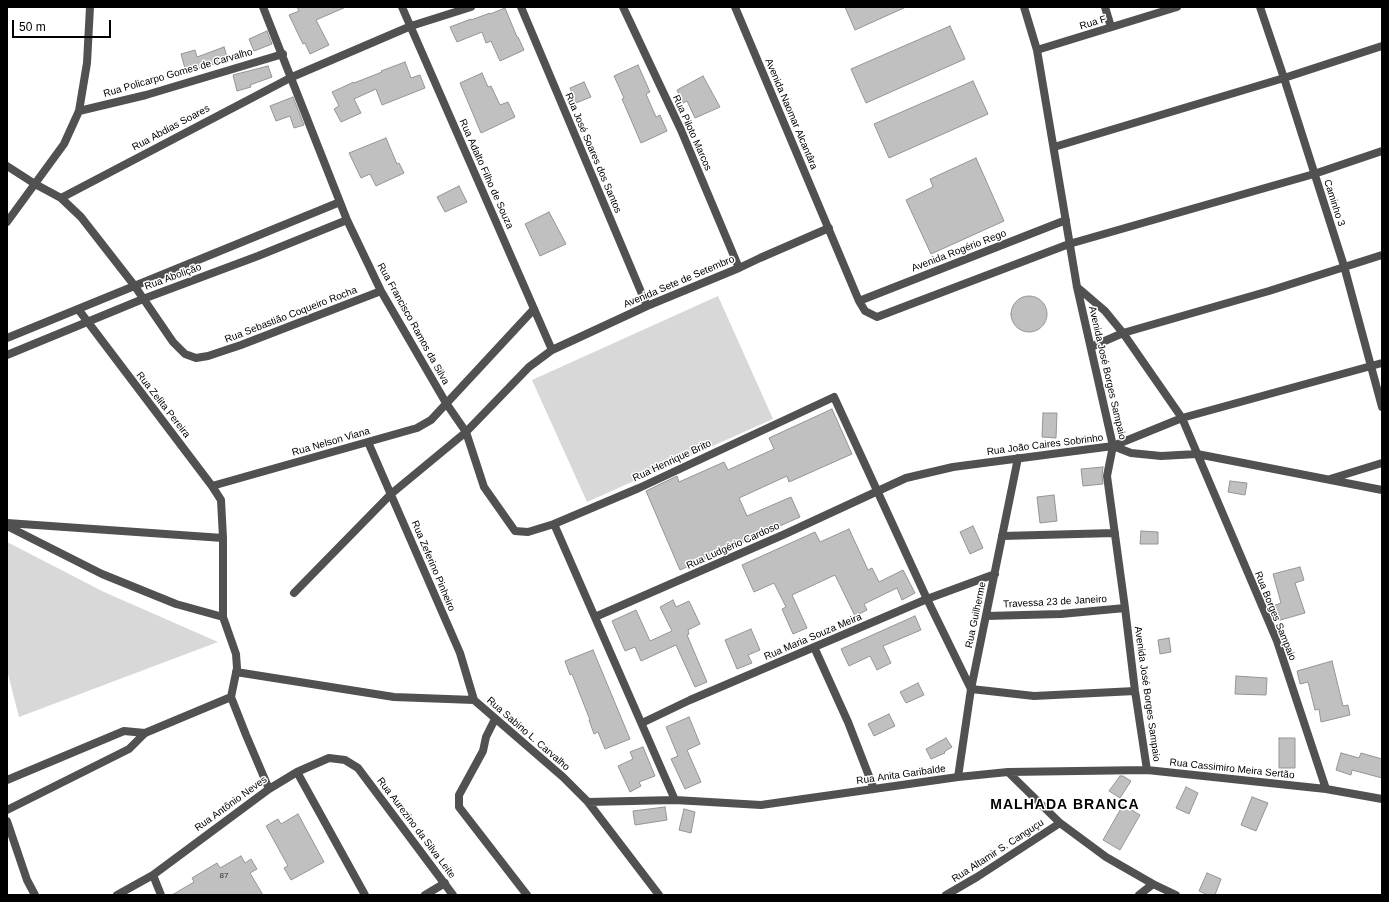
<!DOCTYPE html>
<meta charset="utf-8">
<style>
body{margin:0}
#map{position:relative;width:1389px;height:902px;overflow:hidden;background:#fff;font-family:Helvetica,sans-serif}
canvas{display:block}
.frame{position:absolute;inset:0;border:8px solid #000;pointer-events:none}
.scale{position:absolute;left:12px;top:20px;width:99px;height:18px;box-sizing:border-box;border:2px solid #000;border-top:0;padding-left:5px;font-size:12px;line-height:14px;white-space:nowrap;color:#000;-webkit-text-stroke:3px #fff;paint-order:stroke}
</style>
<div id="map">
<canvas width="1389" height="902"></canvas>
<div class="frame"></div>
<div class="scale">50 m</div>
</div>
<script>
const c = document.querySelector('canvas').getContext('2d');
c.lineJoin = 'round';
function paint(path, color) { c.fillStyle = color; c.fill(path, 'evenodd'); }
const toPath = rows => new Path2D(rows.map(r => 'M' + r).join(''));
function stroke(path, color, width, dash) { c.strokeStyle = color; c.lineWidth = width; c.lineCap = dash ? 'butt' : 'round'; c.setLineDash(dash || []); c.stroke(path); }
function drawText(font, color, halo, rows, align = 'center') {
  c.font = font + ' Helvetica,sans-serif'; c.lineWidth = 3; c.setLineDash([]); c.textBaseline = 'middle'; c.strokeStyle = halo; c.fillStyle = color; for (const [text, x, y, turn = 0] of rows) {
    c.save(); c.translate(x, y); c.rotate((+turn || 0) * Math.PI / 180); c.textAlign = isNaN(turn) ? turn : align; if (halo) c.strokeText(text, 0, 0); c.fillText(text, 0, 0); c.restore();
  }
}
const green = toPath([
 [718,296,773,419,587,502,532,380],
 [7,542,104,592,218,642,19,717,7,670]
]);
const building = toPath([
 [297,7,346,7,316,20,329,45,310,54,305,43,303,44,289,15,299,11,297,7],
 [845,7,906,7,855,30,845,7],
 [505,8,517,37,518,37,524,50,500,61,491,41,486,43,482,32,457,42,450,27,471,19,471,20,490,13,490,14,505,8],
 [950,26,965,59,866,103,851,69,950,26],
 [267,31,272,44,254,51,249,39,267,31],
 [224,47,228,60,186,72,181,54,195,50,197,57,224,47],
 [405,62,411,78,420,75,425,88,382,105,376,89,354,99,361,113,341,122,334,109,339,106,332,92,354,82,354,83,382,72,381,71,405,62],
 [638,65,650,92,646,94,656,117,660,115,667,131,641,143,622,99,624,98,614,76,638,65],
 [268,66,272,77,250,85,251,87,237,91,233,75,268,66],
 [482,73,488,87,491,86,500,105,508,102,515,117,481,133,460,83,482,73],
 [703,76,720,107,695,118,687,101,683,103,677,90,703,76],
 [973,81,988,114,889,158,874,124,973,81],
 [584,82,591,97,576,103,570,88,584,82],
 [293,97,304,125,294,128,290,116,276,121,270,106,293,97],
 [386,138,397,164,399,163,404,173,376,186,370,174,361,178,349,153,386,138],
 [976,158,1004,221,931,254,906,200,933,187,930,179,976,158],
 [459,186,467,202,445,212,437,197,459,186],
 [549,212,566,244,540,256,525,224,549,212],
 '1011 314a18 18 0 1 1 36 0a18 18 0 1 1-36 0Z',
 [832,409,852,454,789,482,787,476,739,498,747,516,791,497,800,517,680,570,646,491,677,476,679,482,724,462,728,470,774,449,769,438,832,409],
 [1043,413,1057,413,1056,438,1042,437,1043,413],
 [1103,467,1102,476,1103,484,1083,486,1081,469,1103,467],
 [1230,481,1247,483,1245,495,1228,492,1230,481],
 [1054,495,1057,521,1040,523,1037,497,1054,495],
 [973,526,983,548,970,554,960,532,973,526],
 [849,529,868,570,872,568,879,582,903,570,915,593,902,600,897,588,864,604,867,610,855,616,835,575,792,595,807,628,793,634,782,609,786,607,774,583,754,592,742,565,815,532,820,542,849,529],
 [1141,531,1158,532,1158,544,1140,544,1141,531],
 [1300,567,1304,580,1295,583,1305,613,1277,621,1273,606,1281,603,1273,574,1300,567],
 [673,600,676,607,689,601,700,624,688,630,689,634,687,635,707,682,695,687,676,645,641,661,635,647,625,651,612,621,636,610,650,641,672,631,660,607,673,600],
 [915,616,921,630,883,646,891,663,877,670,870,656,849,666,841,649,915,616],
 [751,629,760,650,748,655,752,663,737,669,725,640,751,629],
 [1169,638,1171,652,1160,654,1158,640,1169,638],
 [593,650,630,739,605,749,598,732,594,734,589,720,590,720,572,674,570,675,565,661,593,650],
 [1332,661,1343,706,1348,705,1350,715,1321,722,1319,709,1315,710,1308,682,1300,684,1297,671,1332,661],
 [1236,676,1267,678,1266,695,1235,694,1236,676],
 [918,683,924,695,906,703,900,692,918,683],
 [889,714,895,726,874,736,868,724,889,714],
 [689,717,700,744,687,750,701,782,685,789,671,759,678,756,666,727,689,717],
 [946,738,952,747,944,752,945,753,931,759,926,749,946,738],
 [1279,738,1295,738,1295,768,1279,768,1279,738],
 [643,747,655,776,639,782,641,786,630,792,618,766,633,759,630,752,643,747],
 [1341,753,1359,758,1361,753,1382,759,1382,778,1352,770,1351,775,1336,770,1341,753],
 [1120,776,1123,776,1131,781,1120,798,1109,791,1120,776],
 [1186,787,1198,793,1189,814,1176,808,1186,787],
 [1252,797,1268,803,1256,831,1241,825,1252,797],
 [1123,805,1140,815,1120,850,1103,840,1123,805],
 [665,807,667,820,635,825,633,811,665,807],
 [684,809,695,812,691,833,679,830,684,809],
 [298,814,324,862,291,880,284,868,288,866,266,826,278,819,281,824,298,814],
 [241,856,245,863,251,859,257,869,250,873,263,895,172,895,194,882,192,878,217,863,220,868,241,856],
 [1207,873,1221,879,1215,895,1208,895,1199,891,1207,873]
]);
const minor = toPath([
 [263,7,347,220,381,291,446,403,466,432,484,487,515,531,528,532,554,524,639,488,834,397,927,599,971,689,1034,696,1135,691],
 [402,7,552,350],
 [521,7,647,306],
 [623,7,681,130,739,268],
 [735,7,859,301,865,311,877,317,1069,244,1314,174,1382,151],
 [1024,7,1037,50,1077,287,1113,446,1107,476,1125,608,1135,691,1147,770],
 [1105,7,1111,27],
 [1260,7,1284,78,1344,266,1382,407],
 [1037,50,1177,7],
 [79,111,146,95,283,54],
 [1054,147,1284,78,1382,46],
 [7,166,35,184,61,198,81,217,134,285,173,342,185,354,196,358,208,356,241,345,381,291],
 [61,198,292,77,411,26,471,7],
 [7,222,64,144,79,111,87,63,90,7],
 [1077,287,1105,311,1123,333,1182,418,1277,641,1326,789],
 [859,301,1066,220],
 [78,309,212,486,221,500,223,538,223,617,236,654,237,668,231,697,246,735,269,789],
 [7,338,340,202],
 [1091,347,1123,333,1269,291,1382,255],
 [7,355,143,299,258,256,347,220],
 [368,442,460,653,474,700],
 [1113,446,1182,418,1382,363],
 [1330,479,1382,463],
 [212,486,417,428,431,420,534,309],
 [7,523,223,538],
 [554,524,675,800],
 [7,526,102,574,176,604,223,617],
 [1002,536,1115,533],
 [294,593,391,494,466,432,529,367,552,350,647,306,739,268,760,258,829,228],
 [986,616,1061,614,1125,608],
 [595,617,785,534,906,478,953,467,1113,446,1131,453,1161,456,1197,454,1382,490],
 [814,647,848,722,874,789],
 [236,672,394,697,474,700,563,777,588,802,659,895],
 [495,719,486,737,483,751,459,795,459,807,527,895],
 [642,723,690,700,927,599,995,574],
 [297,772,365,895],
 [1008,772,1147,770,1326,789,1382,799],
 [958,777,971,689,1018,458],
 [7,780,124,731,145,733],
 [588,802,675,800,761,805,958,777,1008,772,1060,823,1106,857,1153,884,1176,895],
 [7,810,129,749,145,733,231,697],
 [7,821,27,880,35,895],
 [153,875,161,895],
 [117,895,153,875,269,789,297,772,329,758,345,760,358,768,453,895],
 [425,895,445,883],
 [946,895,977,877,1060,823],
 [1139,895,1153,884]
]);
const numberNames = [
 ["87",224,876]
];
const streetNames = [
 ["Rua F",1093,23,-17],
 ["Rua Policarpo Gomes de Carvalho",178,73,-16],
 ["Avenida Naomar Alcantâra",791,114,67],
 ["Rua Abdias Soares",171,128,-28],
 ["Rua Piloto Marcos",692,133,66],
 ["Rua José Soares dos Santos",593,153,67],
 ["Rua Adalto Filho de Souza",486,174,66],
 ["Caminho 3",1334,203,72],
 ["Avenida Rogério Rego",959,251,-21],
 ["Rua Abolição",173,277,-20],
 ["Avenida Sete de Setembro",679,282,-23],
 ["Rua Sebastião Coqueiro Rocha",291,315,-21],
 ["Rua Francisco Ramos da Silva",413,324,61],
 ["Avenida José Borges Sampaio",1107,373,77],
 ["Rua Zelita Pereira",163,405,52],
 ["Rua Nelson Viana",331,442,-16],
 ["Rua João Caires Sobrinho",1045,445,-7],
 ["Rua Henrique Brito",672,461,-25],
 ["Rua Ludgério Cardoso",733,546,-24],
 ["Rua Zeferino Pinheiro",433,566,67],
 ["Travessa 23 de Janeiro",1055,602,-3],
 ["Rua Guilherme",976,615,-78],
 ["Rua Borges Sampaio",1275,616,68],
 ["Rua Maria Souza Meira",813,637,-23],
 ["Avenida José Borges Sampaio",1147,694,82],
 ["Rua Sabino L. Carvalho",528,734,41],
 ["Rua Cassimiro Meira Sertão",1232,769,6],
 ["Rua Anita Garibalde",901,775,-8],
 ["Rua Antônio Neves",231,804,-36],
 ["Rua Aurezino da Silva Leite",416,828,53],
 ["Rua Altamir S. Canguçu",998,851,-33]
];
const districtNames = [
 ["MALHADA BRANCA",1065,805]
];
paint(green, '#d8d8d8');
paint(building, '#c0c0c0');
stroke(building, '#959595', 1);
stroke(minor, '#515151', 8);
drawText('8px', '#303030', null, numberNames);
drawText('10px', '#000', '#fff', streetNames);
c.letterSpacing = '1px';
drawText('bold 14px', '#000', '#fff', districtNames);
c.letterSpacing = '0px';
</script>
